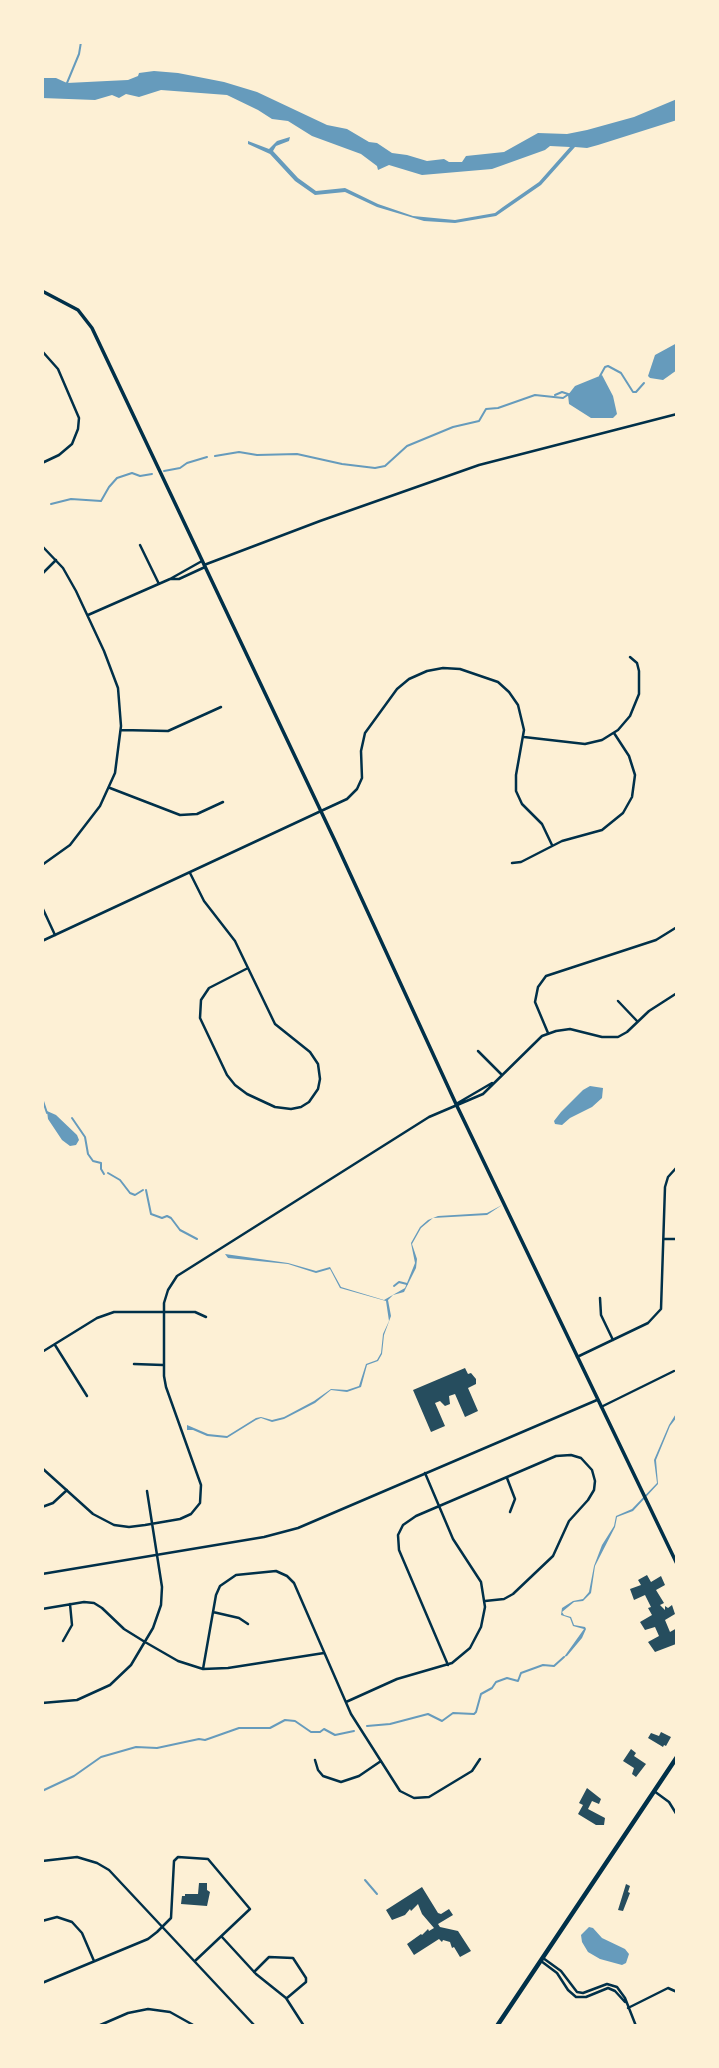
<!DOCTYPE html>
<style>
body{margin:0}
#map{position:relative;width:719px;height:2068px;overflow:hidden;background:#fdf0d5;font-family:Spectral,serif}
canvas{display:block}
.frame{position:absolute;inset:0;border:44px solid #fdf0d5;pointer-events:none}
</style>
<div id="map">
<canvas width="719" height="2068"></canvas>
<div class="frame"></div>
</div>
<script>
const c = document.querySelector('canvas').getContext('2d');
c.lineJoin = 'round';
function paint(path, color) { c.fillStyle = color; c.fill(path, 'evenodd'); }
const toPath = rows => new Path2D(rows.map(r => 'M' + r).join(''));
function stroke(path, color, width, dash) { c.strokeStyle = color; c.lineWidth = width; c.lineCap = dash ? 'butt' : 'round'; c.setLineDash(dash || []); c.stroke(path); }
const water = toPath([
 [154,71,178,73,224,82,257,92,327,125,347,129,369,142,377,143,392,153,407,155,427,161,444,159,449,162,462,162,466,156,504,152,538,133,567,134,587,130,634,117,677,99,677,120,598,145,587,148,575,147,541,185,496,216,455,223,424,221,377,207,345,192,315,195,295,181,270,154,248,144,248,141,269,149,277,141,290,137,289,141,276,146,273,151,298,178,316,191,345,188,378,204,413,216,455,220,495,213,503,207,539,182,570,147,550,146,545,150,492,169,422,175,389,165,378,170,377,166,361,154,312,136,288,121,272,119,258,110,227,95,161,90,139,97,126,94,119,98,112,95,95,100,42,98,42,78,56,78,67,83,107,81,128,80,138,76,139,73],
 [677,343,677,370,663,380,650,378,648,376,655,355],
 [602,375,613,396,617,414,613,418,591,418,569,404,568,395,575,386],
 [590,1086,603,1088,602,1098,592,1107,570,1118,562,1125,555,1124,554,1121,561,1112,583,1090],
 [47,1111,56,1115,77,1135,79,1140,76,1145,70,1146,62,1140,48,1119],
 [502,1205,487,1215,433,1218,421,1228,412,1244,417,1259,416,1268,404,1292,393,1295,388,1300,391,1316,384,1335,382,1354,378,1361,367,1365,361,1387,347,1392,331,1390,315,1403,284,1419,272,1422,261,1418,256,1420,227,1438,207,1436,193,1430,187,1430,187,1425,208,1434,227,1436,256,1418,261,1417,272,1420,284,1417,314,1401,331,1389,347,1390,359,1386,366,1364,377,1360,381,1353,383,1334,389,1321,386,1301,340,1288,330,1269,316,1273,288,1264,228,1258,225,1254,288,1263,316,1271,330,1267,341,1287,384,1300,405,1288,415,1263,411,1243,420,1227,428,1220,438,1216,487,1213],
 [677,1412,677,1417,670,1426,656,1460,658,1484,633,1511,617,1517,615,1527,595,1566,591,1593,583,1601,574,1602,562,1612,564,1615,571,1617,574,1625,585,1627,586,1629,582,1638,567,1656,564,1657,584,1629,573,1626,570,1618,561,1615,562,1608,573,1601,583,1599,589,1592,594,1566,602,1545,614,1526,616,1516,632,1509,657,1483,654,1460,669,1425],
 [589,1927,593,1928,602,1938,625,1949,629,1954,626,1963,622,1965,600,1959,588,1952,582,1942,581,1935]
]);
const stream = toPath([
 [67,83,79,54,81,42],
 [600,376,605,367,608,366,621,373,633,392,636,392,644,383],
 [555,395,562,392,568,394],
 [215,456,239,452,257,455,297,454,342,464,375,468,385,466,407,446,453,427,479,421,486,409,498,408,535,395,563,398,569,394],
 [164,471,180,468,187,463,207,457],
 [51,504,71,499,101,501,109,487,117,478,132,473,140,476,152,474],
 [42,1098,47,1113],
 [72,1118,85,1137,88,1154,93,1161,101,1163,101,1169,104,1174],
 [108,1173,120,1180,130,1193,135,1195,143,1190],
 [146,1190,151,1214,162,1218,167,1216,171,1218,180,1230,197,1239],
 [394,1286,399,1282,407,1284],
 [367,1726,390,1724,428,1714,442,1721,453,1713,474,1714,476,1712,481,1694,492,1688,496,1682,507,1678,518,1681,521,1673,543,1665,554,1666,564,1657],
 [42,1791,74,1776,101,1757,136,1747,157,1748,199,1739,205,1740,239,1728,270,1728,285,1720,295,1721,311,1732,320,1732,324,1729,335,1735,354,1731],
 [365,1880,377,1894]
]);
const building = toPath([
 [465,1368,468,1374,471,1373,476,1379,476,1384,468,1388,478,1411,465,1417,455,1394,449,1396,450,1404,445,1406,440,1401,435,1403,445,1426,431,1432,413,1390],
 [647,1575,651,1582,661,1576,665,1585,656,1590,664,1603,660,1605,665,1610,665,1606,668,1608,672,1605,675,1614,665,1620,670,1632,677,1628,676,1644,655,1652,648,1642,659,1636,655,1627,645,1630,640,1622,652,1615,648,1608,651,1607,645,1595,634,1600,630,1589,641,1585,638,1580],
 [661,1732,671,1737,666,1746,664,1745,663,1747,648,1738,651,1733,659,1736],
 [631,1749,636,1753,634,1756,646,1764,636,1777,632,1774,634,1768,623,1761],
 [587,1788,601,1799,599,1804,592,1801,588,1809,605,1818,604,1825,596,1825,578,1814,583,1805,579,1803],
 [199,1883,207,1883,207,1890,210,1892,207,1906,181,1904,182,1896,185,1896,185,1894,198,1894],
 [626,1884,630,1886,628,1892,630,1893,623,1911,618,1910],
 [422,1887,438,1913,441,1914,449,1909,453,1915,438,1924,440,1927,458,1931,471,1951,460,1957,454,1947,452,1948,450,1942,443,1940,442,1942,439,1939,414,1955,407,1944,421,1934,422,1935,428,1929,429,1931,434,1928,422,1914,418,1904,411,1911,410,1909,405,1915,392,1920,386,1910]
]);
const minor = toPath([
 [42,351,58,369,79,418,78,429,72,444,59,455,42,463],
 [140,545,159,584],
 [42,546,63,568,76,591,104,651,118,688,121,726,115,773,100,806,70,845,42,865],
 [204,565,320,521,479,465,677,414],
 [42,574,56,560],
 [170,579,179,579,205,567],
 [88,615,170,579,202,561],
 [42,716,42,734],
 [121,730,168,731,221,707],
 [524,737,585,744,602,740,618,730,630,716,639,694,639,671,637,663,630,657],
 [110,788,180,815,197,814,223,802],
 [321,811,347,799,357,789,362,778,361,751,365,733,397,689,409,679,427,671,443,668,460,669,498,682,509,692,518,705,524,730,516,775,516,791,522,804,542,824,552,845],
 [512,863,521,862,562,841,602,830,623,813,632,797,635,775,629,756,614,733],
 [190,873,204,901,235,941,248,968],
 [42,907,55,935],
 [248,968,275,1024,310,1052,318,1064,320,1079,318,1089,309,1102,301,1107,291,1109,275,1107,247,1094,235,1085,227,1075,200,1018,201,1000,209,988,248,968],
 [618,1001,637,1021],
 [548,1033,535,1002,538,987,546,976,656,940,677,927],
 [478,1051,501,1074],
 [456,1104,492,1083],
 [664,1239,677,1239],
 [600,1298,601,1315,613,1340],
 [55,1345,87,1396],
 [42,1352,97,1318,114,1312,195,1312,206,1317],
 [577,1357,648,1323,661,1309,665,1187,668,1177,677,1167],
 [134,1364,163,1365],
 [601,1407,674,1371],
 [42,1468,93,1514,114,1525,129,1527,145,1525,180,1519,191,1514,200,1503,201,1485,166,1387,164,1376,164,1303,168,1290,177,1276,429,1117,483,1094,542,1036,556,1031,570,1029,602,1037,618,1037,627,1032,649,1011,677,993],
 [507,1478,515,1499,510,1512],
 [42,1507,53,1503,67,1490],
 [42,1609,84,1602,94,1603,102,1608,124,1629,145,1642,178,1661,203,1669,228,1668,324,1653],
 [213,1612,239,1618,248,1624],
 [63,1641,72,1625,70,1604],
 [448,1665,399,1550,398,1535,403,1525,416,1516,556,1456,571,1455,581,1458,592,1470,595,1481,594,1490,588,1500,569,1521,553,1556,513,1594,504,1599,485,1601],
 [203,1669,216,1595,220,1586,236,1575,276,1571,287,1576,294,1583,351,1714,400,1791,414,1798,429,1797,472,1771,480,1759],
 [346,1702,397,1679,452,1663,470,1648,481,1627,485,1607,481,1582,453,1539,425,1473],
 [42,1703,77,1700,110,1685,131,1665,153,1628,161,1605,162,1587,147,1491],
 [315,1760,318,1770,323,1776,341,1782,359,1776,381,1761],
 [654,1791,669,1802,677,1815],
 [42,1861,77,1857,97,1863,109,1870,255,2026],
 [42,1921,57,1917,72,1922,82,1933,94,1961],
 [222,1937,256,1974,286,1998,304,2026],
 [543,1958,561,1971,577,1992,583,1993,607,1984,617,1987,625,1998,636,2026],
 [541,1961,557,1973,568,1990,576,1997,586,1997,608,1988,615,1991,625,2002],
 [254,1972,269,1957,293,1958,306,1978,306,1982,287,1998],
 [42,1983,148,1939,157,1932,171,1918,174,1861,178,1857,208,1859,250,1909,195,1961],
 [628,2008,668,1988,677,1992],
 [98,2026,128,2013,148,2009,170,2012,195,2026]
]);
const tertiary = toPath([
 [42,941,321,811],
 [42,1574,264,1537,298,1528,597,1400]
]);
const secondary = toPath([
 [42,291,78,310,92,328,336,843,456,1104,677,1564]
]);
const trunk = toPath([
 [497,2026,677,1757]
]);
paint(water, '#669bbc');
stroke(stream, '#669bbc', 2);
paint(building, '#264d5e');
stroke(minor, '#003049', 2.5);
stroke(tertiary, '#003049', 2.5);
stroke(secondary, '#003049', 3.5);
stroke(trunk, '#003049', 4.5);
</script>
